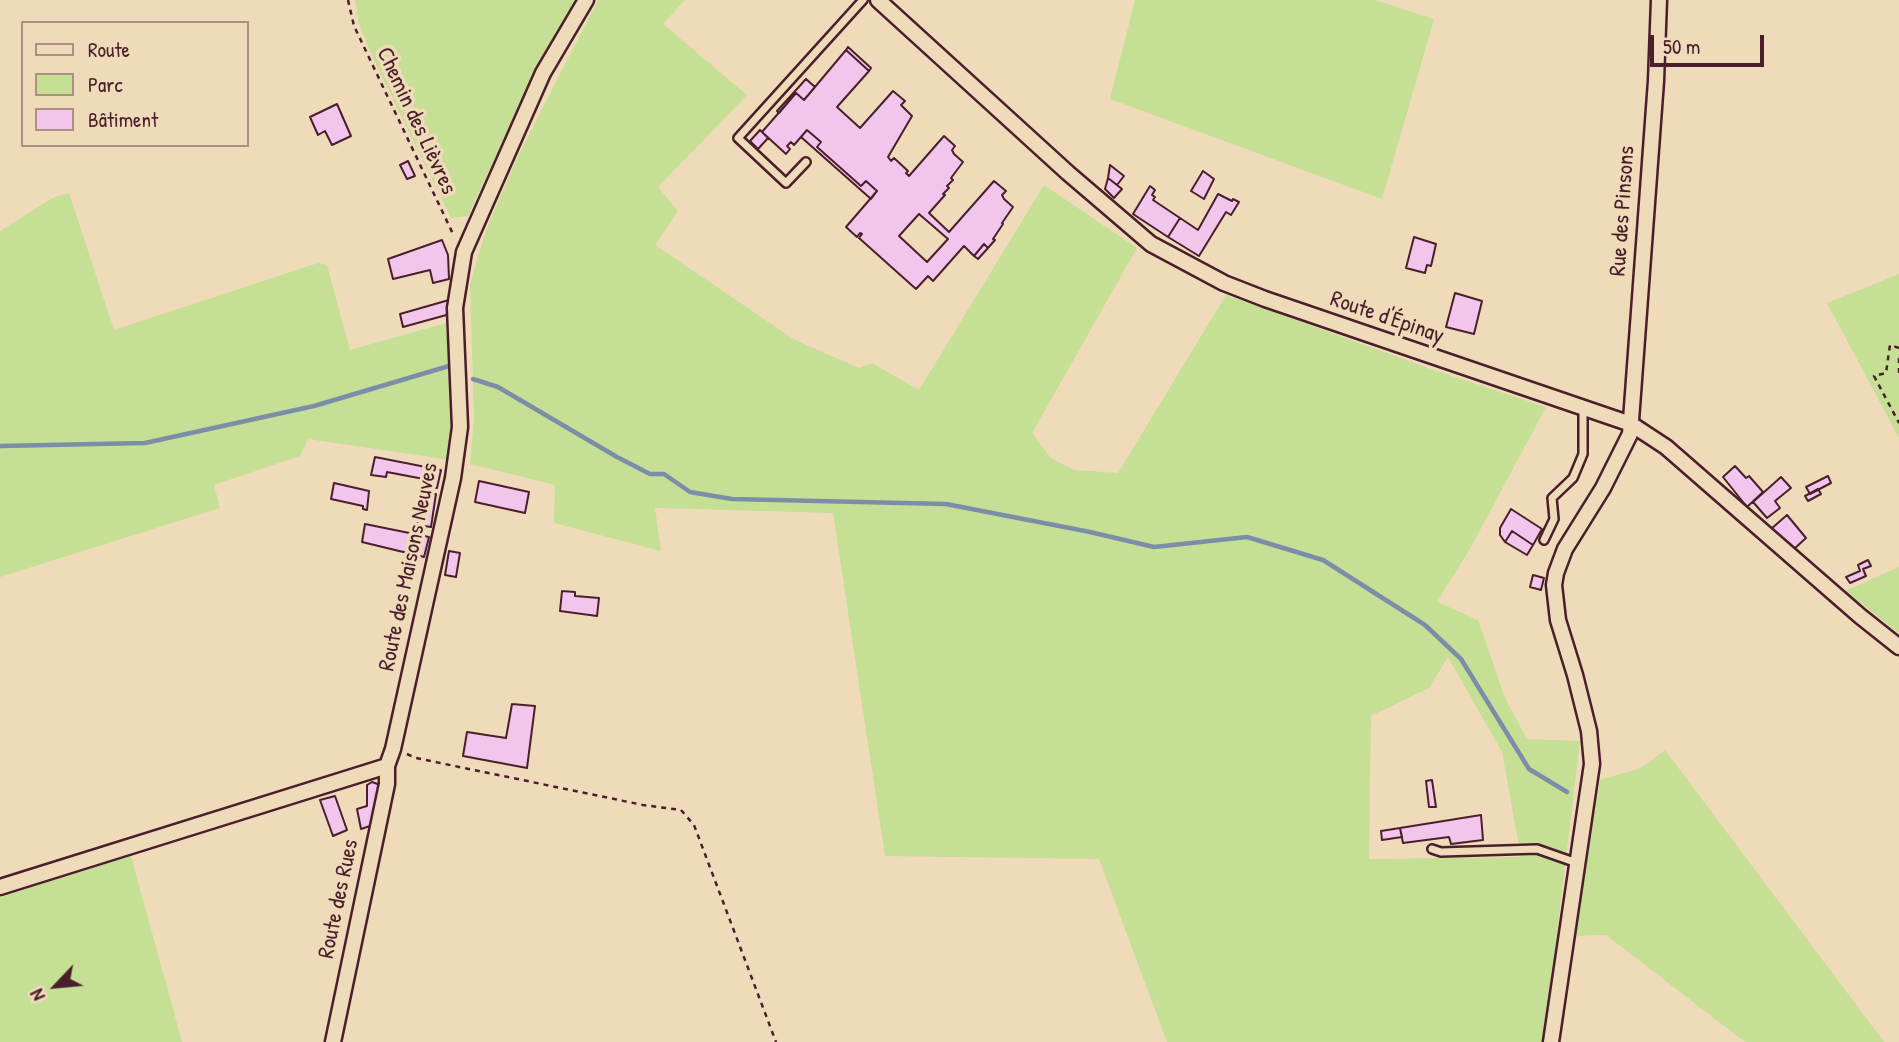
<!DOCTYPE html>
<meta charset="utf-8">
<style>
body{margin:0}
#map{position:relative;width:1899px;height:1042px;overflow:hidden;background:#efdbb9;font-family:"Patrick Hand",sans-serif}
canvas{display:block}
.legend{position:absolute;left:21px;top:21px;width:228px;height:126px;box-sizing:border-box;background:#efdbb9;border:2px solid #ad9080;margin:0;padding:9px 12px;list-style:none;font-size:21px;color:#4a1f2b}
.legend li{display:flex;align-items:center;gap:14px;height:35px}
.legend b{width:35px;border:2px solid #ad9080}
.north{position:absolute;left:21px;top:951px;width:70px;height:70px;-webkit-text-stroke:5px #efdbb9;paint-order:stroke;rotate:244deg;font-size:19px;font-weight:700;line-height:28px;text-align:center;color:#4a1f2b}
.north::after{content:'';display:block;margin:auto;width:24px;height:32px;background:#4a1f2b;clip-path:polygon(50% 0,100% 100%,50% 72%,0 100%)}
.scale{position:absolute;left:1650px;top:35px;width:114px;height:32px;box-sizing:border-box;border:4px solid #4a1f2b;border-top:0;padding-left:9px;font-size:21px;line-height:24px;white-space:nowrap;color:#4a1f2b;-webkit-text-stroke:5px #efdbb9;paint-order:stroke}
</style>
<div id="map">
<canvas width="1899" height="1042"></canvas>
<ul class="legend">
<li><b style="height:9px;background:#efdbb9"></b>Route</li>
<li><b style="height:19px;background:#c5df95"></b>Parc</li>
<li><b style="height:19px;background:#f2c6ec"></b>Bâtiment</li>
</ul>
<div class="north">N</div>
<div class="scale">50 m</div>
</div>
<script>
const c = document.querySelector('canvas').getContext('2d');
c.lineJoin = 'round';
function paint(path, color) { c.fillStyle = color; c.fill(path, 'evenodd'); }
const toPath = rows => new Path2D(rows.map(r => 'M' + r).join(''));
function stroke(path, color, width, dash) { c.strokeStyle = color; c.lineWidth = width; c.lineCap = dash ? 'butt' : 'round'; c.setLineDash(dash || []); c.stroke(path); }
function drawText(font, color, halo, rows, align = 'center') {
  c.font = font + ' "Patrick Hand",sans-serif'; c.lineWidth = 7; c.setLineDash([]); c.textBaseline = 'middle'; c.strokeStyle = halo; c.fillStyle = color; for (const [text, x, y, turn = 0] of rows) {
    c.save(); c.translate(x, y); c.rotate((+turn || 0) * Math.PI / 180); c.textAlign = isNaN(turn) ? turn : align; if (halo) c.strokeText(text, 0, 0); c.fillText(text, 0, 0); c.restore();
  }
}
const green = toPath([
 [355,0,578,0,536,68,468,216,451,218,374,60,359,24],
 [598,0,685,0,663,24,747,95,658,187,678,211,655,245,795,340,859,368,872,363,919,390,1044,185,1137,248,1032,433,1051,458,1074,470,1118,473,1226,295,1431,369,1546,407,1471,547,1437,602,1478,620,1505,698,1527,739,1580,741,1544,1042,1167,1042,1099,859,885,856,833,513,655,508,661,551,554,523,555,485,470,464,474,420,470,284,486,230,517,158],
 [1448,657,1502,752,1521,857,1369,859,1371,716,1429,688],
 [1135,0,1375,0,1434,19,1382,199,1110,99],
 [69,193,114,330,318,263,327,265,350,350,446,323,451,394,451,460,308,439,300,456,214,485,220,508,0,577,0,231,54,197],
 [1899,274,1899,438,1827,303],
 [1899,567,1899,633,1845,591],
 [1665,750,1884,1042,1745,1042,1606,935,1573,936,1600,780,1641,768],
 [131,856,182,1042,0,1042,0,897]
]);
const stream = toPath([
 [473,379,498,387,617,457,650,474,664,474,690,492,732,499,946,504,1090,532,1154,547,1247,537,1323,560,1425,625,1461,659,1529,769,1567,792],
 [0,446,145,443,314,406,449,366]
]);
const building = toPath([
 [848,47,871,68,869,71,846,50,848,47],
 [846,50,869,71,837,107,860,128,893,91,905,101,901,105,912,116,888,157,891,161,894,158,908,171,906,173,909,176,944,136,955,146,952,150,954,154,963,162,951,178,953,180,947,186,949,188,943,194,945,195,929,213,949,232,994,181,1006,191,1002,195,1004,199,1013,207,1002,223,1003,224,993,239,995,240,988,248,984,244,974,256,964,246,933,281,928,276,916,289,859,238,862,234,860,233,857,237,846,227,877,191,866,181,861,186,817,147,821,142,807,130,794,145,791,142,787,146,790,149,786,154,762,132,796,93,804,100,846,50],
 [919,214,948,239,927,262,899,236,919,214],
 [806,79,815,87,804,100,796,93,779,113,777,111,806,79],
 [337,104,351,136,332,145,325,131,318,135,310,117,337,104],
 [760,130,768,138,758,149,750,141,760,130],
 [807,130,821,142,817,147,861,186,866,181,877,191,871,199,801,137,807,130],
 [408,161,415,176,407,179,400,165,408,161],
 [1110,165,1124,176,1117,185,1108,178,1110,165],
 [1203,171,1214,179,1204,199,1191,191,1203,171],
 [1108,178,1122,189,1114,198,1105,189,1108,178],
 [1150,186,1155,190,1152,195,1155,197,1153,200,1180,218,1168,237,1133,214,1150,186],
 [1218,194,1232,201,1233,199,1239,202,1231,215,1226,212,1199,256,1168,237,1180,218,1198,230,1218,194],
 [1414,237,1436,244,1431,266,1427,265,1425,273,1406,268,1414,237],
 [442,240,448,255,449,279,433,283,430,270,393,279,388,259,442,240],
 [984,244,988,248,978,259,974,256,984,244],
 [1455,293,1482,301,1474,334,1446,327,1455,293],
 [449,300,450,314,403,327,400,314,449,300],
 [375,457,441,470,437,488,428,487,429,480,387,472,386,477,371,475,375,457],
 [1735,466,1746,478,1749,476,1763,492,1747,507,1723,477,1735,466],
 [1828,476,1831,483,1810,494,1806,487,1828,476],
 [1781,477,1791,488,1775,501,1780,508,1767,518,1753,502,1781,477],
 [479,481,529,492,525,513,475,502,479,481],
 [334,483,369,491,367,510,363,509,363,506,331,499,334,483],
 [1818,489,1821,494,1808,501,1805,496,1818,489],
 [423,493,436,494,431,527,417,525,423,493],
 [1511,509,1542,529,1533,545,1512,531,1505,542,1500,535,1500,528,1511,509],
 [1787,515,1806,538,1794,549,1771,529,1787,515],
 [365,524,429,537,424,557,362,542,365,524],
 [1512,531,1533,545,1527,555,1505,542,1512,531],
 [449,551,460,553,456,577,445,575,449,551],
 [1868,560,1871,566,1863,569,1866,576,1850,583,1846,577,1860,571,1858,565,1868,560],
 [1533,575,1544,578,1541,590,1530,587,1533,575],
 [562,591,575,592,575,596,599,598,597,616,560,611,562,591],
 [512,704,535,706,527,768,463,756,467,732,506,738,512,704],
 [1432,780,1436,807,1429,807,1426,781,1432,780],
 [372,782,383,786,374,828,370,829,370,826,361,829,357,809,367,806,367,785,372,782],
 [335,796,347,830,333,836,320,800,335,796],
 [1481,815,1483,840,1451,844,1449,837,1403,843,1400,828,1481,815],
 [1400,828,1402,837,1382,840,1381,831,1400,828]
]);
const path = toPath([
 [348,0,354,26,454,236],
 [1899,348,1890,345,1886,373,1874,376,1899,423],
 [1899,358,1899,376],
 [407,754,416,758,643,805,681,810,694,825,776,1042]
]);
const lane = toPath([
 [806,162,786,183,738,138,863,0],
 [1544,540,1554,519,1552,498,1573,478,1583,454,1583,409],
 [1432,849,1441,852,1537,849,1577,863]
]);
const street = toPath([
 [878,0,1068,173,1151,244,1224,283,1265,299,1631,424,1666,447,1860,616,1899,647],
 [0,887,387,766,393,749,453,478,460,427,455,308,464,252,543,73,586,0],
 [333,1042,387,784,387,766],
 [1551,1042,1592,764,1589,731,1575,675,1558,620,1554,585,1556,573,1565,549,1603,488,1630,434,1656,81,1659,0]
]);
const streetNames = [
 ["Chemin des Lièvres",416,121,65],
 ["Rue des Pinsons",1623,211,-86],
 ["Route d'Épinay",1387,318,19],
 ["Route des Maisons Neuves",409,567,-78],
 ["Route des Rues",339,899,-78]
];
paint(green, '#c5df95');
stroke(stream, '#7b8da8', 4.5);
paint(building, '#f2c6ec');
stroke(building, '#4a1f2b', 2);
stroke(lane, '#4a1f2b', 12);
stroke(street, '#4a1f2b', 19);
stroke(path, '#4a1f2b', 2.5, [5, 5]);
stroke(lane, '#efdbb9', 7);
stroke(street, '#efdbb9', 14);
drawText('23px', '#4a1f2b', '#efdbb9', streetNames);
</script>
